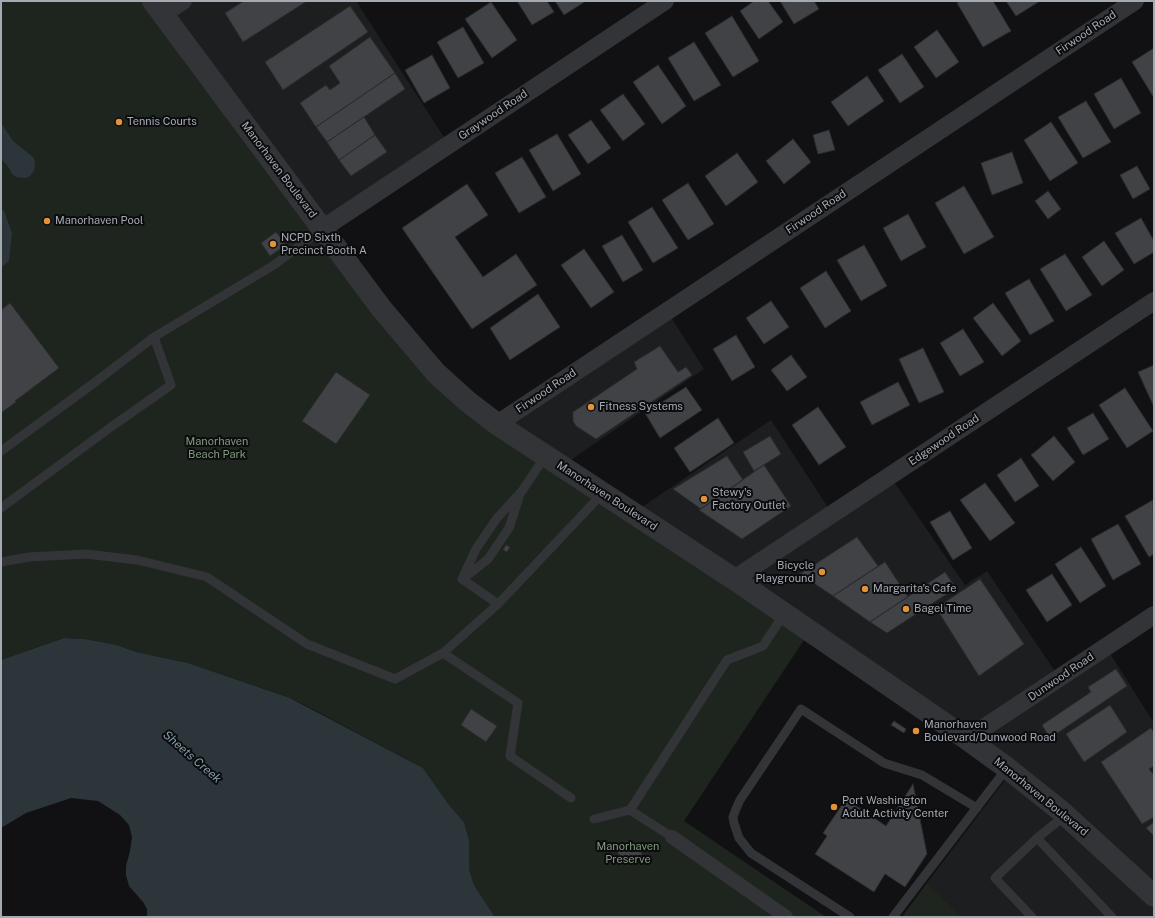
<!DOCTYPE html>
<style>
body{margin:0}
#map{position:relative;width:1155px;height:918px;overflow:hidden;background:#111113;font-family:"Public Sans",sans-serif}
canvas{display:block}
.frame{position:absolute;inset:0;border:2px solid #a4aab2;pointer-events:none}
</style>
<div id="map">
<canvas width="1155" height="918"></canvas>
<div class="frame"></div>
</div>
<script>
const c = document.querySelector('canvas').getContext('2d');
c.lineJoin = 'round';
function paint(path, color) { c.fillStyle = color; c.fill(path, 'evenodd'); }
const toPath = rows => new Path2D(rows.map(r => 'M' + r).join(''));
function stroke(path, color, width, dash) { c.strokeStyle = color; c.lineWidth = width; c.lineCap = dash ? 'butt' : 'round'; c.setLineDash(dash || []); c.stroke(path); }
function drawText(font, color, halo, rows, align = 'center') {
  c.font = font + ' "Public Sans",sans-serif'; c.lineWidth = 4; c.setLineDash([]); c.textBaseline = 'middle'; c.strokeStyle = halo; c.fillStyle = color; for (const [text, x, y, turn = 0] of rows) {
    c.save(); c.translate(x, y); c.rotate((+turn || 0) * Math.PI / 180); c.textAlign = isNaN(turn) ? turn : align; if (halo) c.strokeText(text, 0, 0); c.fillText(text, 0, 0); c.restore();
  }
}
const built = toPath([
 [183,1,356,1,449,145,322,229,163,14],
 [667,311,704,369,562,466,497,424],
 [771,420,831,512,888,473,965,585,987,571,1059,677,1106,647,1154,723,1154,917,962,917,927,883,1011,772,633,513]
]);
const green = toPath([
 [1,1,154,1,436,373,810,631,684,821,826,917,495,917,474,885,469,869,469,840,464,822,449,805,423,768,303,704,290,698,188,663,136,652,117,645,85,639,64,638,1,660],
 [927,883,962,917,902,917]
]);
const water = toPath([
 [1,123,13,141,34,158,35,165,34,171,30,176,26,178,16,177,12,174,7,165,1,159],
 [1,209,4,211,12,233,9,261,1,268],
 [64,638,85,639,117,645,136,652,188,663,290,698,423,768,449,805,464,822,469,840,469,869,474,885,495,917,147,917,147,909,143,902,129,886,126,875,126,866,130,851,132,837,129,825,120,815,98,801,71,798,26,813,1,828,1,660]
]);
const building = toPath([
 [244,1,307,1,243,42,225,13,244,1],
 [517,1,547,1,554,12,532,25,517,1],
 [555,1,586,1,564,15,555,1],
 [754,1,768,1,783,22,759,39,740,11,754,1],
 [780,1,814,1,819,9,794,24,780,1],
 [960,1,993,1,1011,31,983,47,957,3,960,1],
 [1006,1,1040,1,1016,16,1006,1],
 [491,2,517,40,492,58,465,19,491,2],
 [350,6,368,32,283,90,265,62,350,6],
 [732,16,759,61,733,77,705,33,732,16],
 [463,27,484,63,458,78,437,42,463,27],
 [937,30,959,62,936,78,914,47,937,30],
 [370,37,395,73,316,127,300,103,326,85,330,90,340,83,329,66,370,37],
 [694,42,721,85,694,101,668,58,694,42],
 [1154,48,1154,98,1132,62,1154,48],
 [902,54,924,87,900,103,878,70,902,54],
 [432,55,450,88,424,103,405,70,432,55],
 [658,65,686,106,662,124,633,82,658,65],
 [395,73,405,89,327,142,316,127,395,73],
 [867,76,884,101,848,126,831,102,867,76],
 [1121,78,1141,113,1114,129,1094,94,1121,78],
 [623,94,645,124,623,141,600,110,623,94],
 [1086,101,1111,142,1083,158,1058,117,1086,101],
 [364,117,375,135,339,160,327,142,364,117],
 [591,120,611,148,588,164,568,135,591,120],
 [1051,122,1078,163,1050,181,1024,140,1051,122],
 [829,130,835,150,818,154,813,135,829,130],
 [557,134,581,174,553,191,529,150,557,134],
 [375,135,387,152,351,176,339,160,375,135],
 [793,139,811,162,784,184,766,161,793,139],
 [1012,152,1023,183,992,195,981,163,1012,152],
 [737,153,758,182,726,206,705,176,737,153],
 [522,157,546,197,519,213,495,173,522,157],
 [1137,166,1150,189,1133,199,1120,175,1137,166],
 [688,183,714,224,688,240,662,200,688,183],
 [467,184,488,215,455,237,483,277,516,254,537,285,472,329,402,228,467,184],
 [964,186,994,237,964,254,935,203,964,186],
 [1048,191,1061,209,1048,219,1035,201,1048,191],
 [652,207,678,248,653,263,628,222,652,207],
 [908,214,926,247,901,261,883,228,908,214],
 [1141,218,1154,241,1154,252,1134,264,1115,233,1141,218],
 [276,232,286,245,270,256,261,243,276,232],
 [622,235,643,270,623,282,602,246,622,235],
 [1104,241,1124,270,1102,286,1082,257,1104,241],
 [864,245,887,286,861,301,837,260,864,245],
 [584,249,614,292,591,308,561,265,584,249],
 [1065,254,1092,295,1066,311,1040,269,1065,254],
 [826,271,851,311,825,328,800,288,826,271],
 [1029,279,1054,321,1030,335,1005,293,1029,279],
 [538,294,560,327,510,360,490,328,538,294],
 [771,301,789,327,764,344,746,318,771,301],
 [10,303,59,368,15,401,16,402,1,413,1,310,10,303],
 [993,303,1021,341,1002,356,973,318,993,303],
 [963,329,984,362,960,376,940,343,963,329],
 [736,335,755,367,732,381,713,349,736,335],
 [660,346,678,372,686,367,692,375,596,439,576,426,573,421,573,412,637,369,634,362,660,346],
 [923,348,944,392,919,403,899,359,923,348],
 [791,355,807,377,787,391,771,370,791,355],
 [1154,365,1154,407,1138,372,1154,365],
 [336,372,370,395,336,444,302,421,336,372],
 [898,382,910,405,872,425,860,402,898,382],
 [686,387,702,410,660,438,645,413,686,387],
 [1125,388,1153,431,1127,448,1099,405,1125,388],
 [818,407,846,447,819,465,792,425,818,407],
 [1093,413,1109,439,1083,455,1067,428,1093,413],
 [718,418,734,443,690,472,674,448,718,418],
 [770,436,781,454,754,471,743,452,770,436],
 [1054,436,1075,462,1053,481,1031,455,1054,436],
 [727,456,743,480,701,509,673,489,727,456],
 [1021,458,1039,486,1015,502,997,475,1021,458],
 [764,465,791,506,742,539,699,510,764,465],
 [985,483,1015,523,990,541,960,500,985,483],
 [1153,500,1154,554,1149,557,1125,516,1153,500],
 [950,511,972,548,953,560,930,522,950,511],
 [1118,524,1141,564,1113,580,1091,539,1118,524],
 [857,537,878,566,833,596,800,574,857,537],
 [506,545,510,547,507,552,503,550,506,545],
 [1081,547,1106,586,1080,603,1055,564,1081,547],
 [885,562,908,597,870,622,833,596,885,562],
 [945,572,956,588,887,633,870,622,945,572],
 [1052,574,1072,605,1047,622,1026,590,1052,574],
 [980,579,1024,644,979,676,936,608,980,579],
 [1116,669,1127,686,1050,738,1042,725,1091,692,1088,687,1116,669],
 [1110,705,1127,732,1084,762,1066,734,1110,705],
 [471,709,497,726,486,742,461,725,471,709],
 [894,721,906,729,904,733,891,725,894,721],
 [1151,728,1154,733,1154,766,1149,769,1154,775,1154,817,1142,824,1101,762,1151,728],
 [913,784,927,854,905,887,885,874,874,892,815,854,827,836,823,833,846,799,886,826,913,784],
 [1154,822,1154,836,1146,828,1154,822],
 [626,841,639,844,642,855,634,864,621,862,617,850,626,841]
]);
const service = toPath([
 [1,451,94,383,154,337,274,265,322,229],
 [1,508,111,427,171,385,154,337],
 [1,562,29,557,86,554,137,560,207,577,307,644,395,679,443,653,498,604],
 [462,579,498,604,603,493],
 [462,579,476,549,497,518,522,491,546,455],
 [463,579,488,559,509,528,520,494],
 [443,653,518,703,510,756,571,798],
 [630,810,727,660,763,646,784,614],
 [594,819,630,810,672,837],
 [1037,838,1066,815],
 [850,917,751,853,739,838,734,823,733,817,736,809,740,800,801,709,884,763,922,775,977,808],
 [893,917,1007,768],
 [1032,917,995,878,1037,838,1112,917]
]);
const pedestrian = toPath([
 [672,837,786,917]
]);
const minor = toPath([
 [163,14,183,1],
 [322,229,665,1],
 [497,424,1135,1],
 [734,579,1154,301],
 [967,739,1154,615]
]);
const tertiary = toPath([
 [153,1,381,308,436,373,467,401,497,424,734,579,967,739,1007,768,1061,811,1154,896]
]);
const markers = [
 [119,122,4,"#e29339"],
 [47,221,4,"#e29339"],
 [273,244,4,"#e29339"],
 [591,407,4,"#e29339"],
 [704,499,4,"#e29339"],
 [822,572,4,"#e29339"],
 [865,589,4,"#e29339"],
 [906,609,4,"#e29339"],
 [916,731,4,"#e29339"],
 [834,807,4,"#e29339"]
];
const streetNames = [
 ["Firwood Road",1086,33,-34],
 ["Graywood Road",493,115,-34],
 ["Manorhaven Boulevard",279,170,53],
 ["Firwood Road",816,212,-34],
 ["Firwood Road",546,391,-34],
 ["Edgewood Road",944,440,-34],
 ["Manorhaven Boulevard",607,496,33],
 ["Dunwood Road",1061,677,-34],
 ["Manorhaven Boulevard",1041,797,39]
];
const poiNames = [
 ["Tennis Courts",127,122],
 ["Manorhaven Pool",55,221],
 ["NCPD Sixth",281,238],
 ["Precinct Booth A",281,251],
 ["Fitness Systems",599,407],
 ["Stewy's",712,493],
 ["Factory Outlet",712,506],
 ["Bicycle",814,566,"right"],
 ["Playground",814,579,"right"],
 ["Margarita's Cafe",873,589],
 ["Bagel Time",914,609],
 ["Manorhaven",924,725],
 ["Boulevard/Dunwood Road",924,738],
 ["Port Washington",842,801],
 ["Adult Activity Center",842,814]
];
const parkNames = [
 ["Manorhaven",217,442],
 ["Beach Park",217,455],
 ["Manorhaven",628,847],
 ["Preserve",628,860]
];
const waterNames = [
 ["Sheets Creek",192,757,41]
];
paint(built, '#1d1e1f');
paint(green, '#1e251e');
paint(water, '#2c353a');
paint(building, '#404246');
stroke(building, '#2b2c2e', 1);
stroke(service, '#333437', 9);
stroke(pedestrian, '#333437', 14);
stroke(minor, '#333437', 18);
stroke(tertiary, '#333437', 22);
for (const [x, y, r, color] of markers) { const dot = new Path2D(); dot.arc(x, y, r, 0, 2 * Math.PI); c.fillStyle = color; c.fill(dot); stroke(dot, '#0c0c0e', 1.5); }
drawText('11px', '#a4aab2', '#0c0c0e', streetNames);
drawText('11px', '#a4aab2', '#0c0c0e', poiNames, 'left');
drawText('11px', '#7e9c7c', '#0c0c0e', parkNames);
drawText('italic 12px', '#7d9cab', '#0c0c0e', waterNames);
</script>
